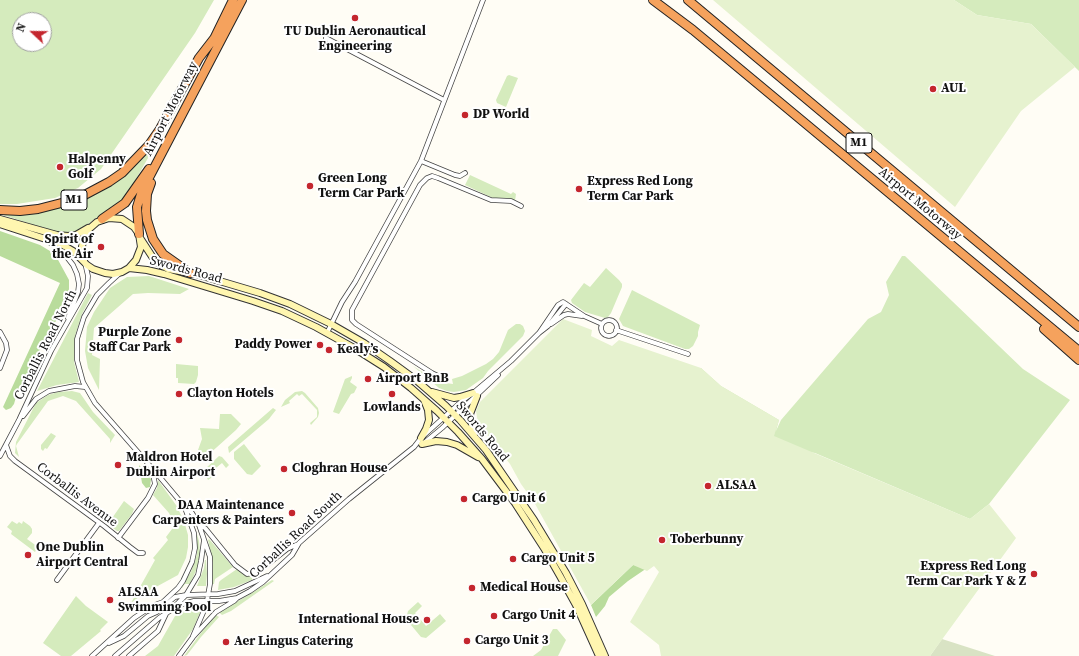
<!DOCTYPE html>
<meta charset="utf-8">
<style>
body{margin:0}
#map{position:relative;width:1079px;height:656px;overflow:hidden;background:#fffdf5;font-family:"Source Serif 4",serif}
canvas{display:block}
.north{position:absolute;left:12px;top:12px;width:40px;height:40px;box-sizing:border-box;background:#fff;border:1px solid #a0a0a0;border-radius:50%;rotate:292deg;font-size:11px;font-weight:700;line-height:16px;text-align:center;color:#111}
.north::after{content:'';display:block;margin:auto;width:14px;height:18px;background:#c4262e;clip-path:polygon(50% 0,100% 100%,50% 72%,0 100%)}
</style>
<div id="map">
<canvas width="1079" height="656"></canvas>
<div class="north">N</div>
</div>
<script>
const c = document.querySelector('canvas').getContext('2d');
c.lineJoin = 'round';
function paint(path, color) { c.fillStyle = color; c.fill(path, 'evenodd'); }
const toPath = rows => new Path2D(rows.map(r => 'M' + r).join(''));
function stroke(path, color, width, dash) { c.strokeStyle = color; c.lineWidth = width; c.lineCap = dash ? 'butt' : 'round'; c.setLineDash(dash || []); c.stroke(path); }
function drawText(font, color, halo, rows, align = 'center') {
  c.font = font + ' "Source Serif 4",serif'; c.lineWidth = 4; c.setLineDash([]); c.textBaseline = 'middle'; c.strokeStyle = halo; c.fillStyle = color; for (const [text, x, y, turn = 0] of rows) {
    c.save(); c.translate(x, y); c.rotate((+turn || 0) * Math.PI / 180); c.textAlign = isNaN(turn) ? turn : align; if (halo) c.strokeText(text, 0, 0); c.fillText(text, 0, 0); c.restore();
  }
}
const green = toPath([
 [0,0,214,0,195,33,101,169,78,188,55,198,17,204,0,204],
 [20,20,44,20,44,44,20,44],
 [954,0,1079,0,1079,71,1031,24,977,15],
 [509,75,518,78,506,107,497,103,496,100,507,76],
 [154,141,156,142,148,158,124,200,92,221,81,230,72,233,56,232,3,215,4,214,24,213,99,191],
 [470,175,511,194,513,192,516,194,515,201,513,199,495,199,465,185],
 [902,256,905,256,1023,369,1070,400,989,504,970,519,815,453,672,429,701,368,721,386,779,420,776,431,781,420,868,319,881,312,889,295,886,282],
 [606,268,619,280,622,284,622,287,611,313,608,317,605,318,585,312,572,303,571,300,584,283,590,287],
 [149,276,189,289,180,294,148,293,133,294,94,328,92,355,100,359,99,390,88,368,85,351,87,327,94,312,110,288,127,277],
 [632,290,700,325,698,332,698,336,693,346,689,349,685,349,623,326,619,319],
 [88,293,92,295,82,314,75,336,74,362,79,382,57,385,37,391],
 [516,324,520,324,523,326,525,331,523,336,488,371,483,378,466,390,454,392,447,391,439,388,413,366,438,382,453,384,452,379,462,376,486,364,493,359,499,352,508,330],
 [176,364,198,366,198,375,196,382,194,384,178,383,178,378,176,378],
 [352,376,352,378,350,382,357,387,354,393,351,394,339,414,333,412,345,379],
 [72,391,80,393,93,412,115,435,110,443,110,439,76,401,63,396,48,401,17,444,16,446,19,457,15,453,16,442,36,403,48,395,58,392],
 [302,391,305,393,318,408,319,413,318,417,311,425,310,423,317,417,317,410,302,394,299,396,297,394,289,401,290,403,281,407,285,400,295,392],
 [273,408,276,410,272,415,269,419,229,453,228,447],
 [220,414,231,414,241,424,236,430,207,456,203,457,200,454,198,450,202,439,200,428,219,429],
 [51,433,56,436,47,449,45,448,43,451,41,449,41,445],
 [244,444,261,466,252,475,247,474,234,459,234,452],
 [219,456,222,457,229,465,226,468,222,463,211,472,214,476,208,480,204,472,205,469],
 [158,480,176,505,184,521,188,535,188,547,186,558,178,575,143,594,131,603,155,560,153,558,168,540,166,537,175,525,169,513,153,495,157,488],
 [124,501,134,509,132,514,119,531,117,531,108,524],
 [12,521,17,524,19,522,22,524,23,521,30,526,32,529,32,533,27,539,38,547,35,552,11,534,12,531,7,527],
 [197,534,199,541,200,553,198,566,190,584,185,584,182,588,181,587,191,572,197,554],
 [209,539,233,567,215,579,214,584,212,584,213,563,208,540],
 [205,560,206,560,207,574,206,586,197,586,204,568],
 [237,569,243,574,252,577,252,580,234,587,218,590,219,582,221,580],
 [272,580,274,581,231,611,222,615,219,612,247,596],
 [76,596,86,606,108,622,100,630,101,631,71,656,61,656,43,643],
 [418,602,422,606,415,613,426,626,440,614,446,621,426,638,421,637,406,619,408,611],
 [202,608,193,629,174,656,145,656,158,646,175,616,183,611],
 [216,615,219,617,201,637,187,655,184,656,206,626],
 [553,629,557,629,566,640,558,656,533,656,541,650]
]);
const forest = toPath([
 [0,231,40,245,50,251,57,258,69,280,69,295,66,303,44,342,16,397,14,404,11,408,6,410,3,407,60,283,0,256],
 [139,465,151,479,150,487,146,488,142,483],
 [633,565,650,566,628,581,609,597,605,606,596,617,591,605]
]);
const cemetery = toPath([
 [942,639,995,656,930,656]
]);
const pitch = toPath([
 [713,0,954,0,977,15,1031,24,1075,67,1021,111,955,207],
 [563,319,592,330,591,336,612,346,619,340,701,368,721,386,779,420,774,436,970,519,989,504,1016,538,930,656,661,656,659,645,630,622,659,572,654,566,647,571,633,565,591,605,534,502,521,484,510,464,478,423,476,411,480,402]
]);
const street = toPath([
 [326,38,444,100],
 [421,161,455,175,460,176,465,173],
 [49,242,66,256,73,265,77,274,79,284,78,292,68,318],
 [120,273,109,283,97,295,84,317,77,339,77,360,83,382,95,403,158,475,184,506,192,513,199,525,210,557,210,584,206,606,193,636],
 '601 328a8 8 0 1 1 16 0a8 8 0 1 1-16 0Z',
 [551,324,564,315,568,314,582,316],
 [616,330,688,354],
 [0,332,6,343,7,350,0,368],
 [327,333,342,302,355,282,421,161,483,0],
 [539,333,558,305,563,302,584,316,602,324],
 [446,378,440,377,432,373,356,324,352,320,352,310,420,185,427,178,432,176,438,178,491,200,511,201,521,206],
 [23,416,36,399,49,391,75,386,85,387],
 [425,442,442,428,498,375],
 [6,445,10,456,15,461,104,526,130,547,138,553,143,553],
 [0,456,19,420,51,351,87,288,88,276,85,263],
 [200,526,205,528,235,565,247,574,254,573,259,571,287,549,298,544],
 [118,538,148,498,155,484,152,469],
 [57,580,99,523],
 [176,605,186,595,198,575,201,561,204,540],
 [109,643,124,636,148,616,157,612,175,597,186,595,218,594,235,591,267,576],
 [92,656,134,618,152,606,163,602,178,588,183,581,192,562,195,548,194,533,185,508],
 [115,656,159,618,179,605,194,601,219,601,237,598],
 [129,656,158,631,166,614],
 [179,656,193,637,216,612,234,601,237,598,250,591,263,582,292,555,299,543,349,499,414,447,421,438,462,401,473,393,511,361,539,333,548,326,566,304]
]);
const secondary = toPath([
 [0,219,57,235,68,236,76,235,88,228],
 [0,224,61,244,73,251,87,265,93,269,105,273,113,274,122,272,129,268,136,260,141,247,139,234,134,227,122,219,109,218,97,222,89,229,83,240,82,247,84,261],
 [140,238,155,261,161,265,168,269,196,274,260,293,290,304,331,324,364,343,390,361,416,380,446,406,460,420,486,450,534,520,566,573,582,604,605,656],
 [129,268,147,270,164,274,253,301,282,311,316,327,354,348,384,367,411,388,437,411,458,432,482,459,515,503,544,548,560,576,576,605,599,656],
 [432,392,454,398,460,397,473,393],
 [474,434,470,414,477,396],
 [421,438,426,429,429,420,428,410,424,400],
 [422,444,436,441,447,442,457,445,478,457]
]);
const highway = toPath([
 [653,0,693,30,1079,351],
 [688,0,1079,327],
 [214,39,233,0],
 [151,183,147,194,146,211,147,220,153,239,163,254,190,273],
 [0,210,20,211,38,209,77,199,109,182,122,173,149,145,160,129,199,58,216,36],
 [102,219,125,203,149,169],
 [139,234,137,207,142,191,242,0],
 [1044,329,1079,360]
]);
const markers = [
 [355,18,4,"#c4262e"],
 [933,89,4,"#c4262e"],
 [465,115,4,"#c4262e"],
 [60,167,4,"#c4262e"],
 [310,186,4,"#c4262e"],
 [579,189,4,"#c4262e"],
 [101,247,4,"#c4262e"],
 [179,340,4,"#c4262e"],
 [320,345,4,"#c4262e"],
 [329,350,4,"#c4262e"],
 [368,379,4,"#c4262e"],
 [179,394,4,"#c4262e"],
 [392,394,4,"#c4262e"],
 [118,465,4,"#c4262e"],
 [284,469,4,"#c4262e"],
 [708,486,4,"#c4262e"],
 [464,499,4,"#c4262e"],
 [292,513,4,"#c4262e"],
 [662,540,4,"#c4262e"],
 [28,555,4,"#c4262e"],
 [513,559,4,"#c4262e"],
 [1034,574,4,"#c4262e"],
 [472,588,4,"#c4262e"],
 [110,600,4,"#c4262e"],
 [494,616,4,"#c4262e"],
 [427,620,4,"#c4262e"],
 [467,641,4,"#c4262e"],
 [226,642,4,"#c4262e"]
];
const shields = [
 [859,143,26],
 [74,200,26]
];
const shieldNames = [
 ["M1",859,143],
 ["M1",74,200]
];
const poiNames = [
 ["TU Dublin Aeronautical",355,32,"center"],
 ["Engineering",355,47,"center"],
 ["AUL",941,89],
 ["DP World",473,115],
 ["Halpenny",68,160],
 ["Golf",68,175],
 ["Green Long",318,179],
 ["Term Car Park",318,194],
 ["Express Red Long",587,182],
 ["Term Car Park",587,197],
 ["Spirit of",93,240,"right"],
 ["the Air",93,255,"right"],
 ["Purple Zone",171,333,"right"],
 ["Staff Car Park",171,348,"right"],
 ["Paddy Power",312,345,"right"],
 ["Kealy’s",337,350],
 ["Airport BnB",376,379],
 ["Clayton Hotels",187,394],
 ["Lowlands",392,408,"center"],
 ["Maldron Hotel",126,458],
 ["Dublin Airport",126,473],
 ["Cloghran House",292,469],
 ["ALSAA",716,486],
 ["Cargo Unit 6",472,499],
 ["DAA Maintenance",284,506,"right"],
 ["Carpenters & Painters",284,521,"right"],
 ["Toberbunny",670,540],
 ["One Dublin",36,548],
 ["Airport Central",36,563],
 ["Cargo Unit 5",521,559],
 ["Express Red Long",1026,567,"right"],
 ["Term Car Park Y & Z",1026,582,"right"],
 ["Medical House",480,588],
 ["ALSAA",118,593],
 ["Swimming Pool",118,608],
 ["Cargo Unit 4",502,616],
 ["International House",419,620,"right"],
 ["Cargo Unit 3",475,641],
 ["Aer Lingus Catering",234,642]
];
const streetNames = [
 ["Airport Motorway",171,109,-63],
 ["Airport Motorway",920,204,40],
 ["Swords Road",186,270,15],
 ["Corballis Road North",46,345,-63],
 ["Swords Road",482,432,50],
 ["Corballis Avenue",77,495,37],
 ["Corballis Road South",296,535,-43]
];
paint(green, '#d5ebbd');
paint(forest, '#b9dc9c');
paint(cemetery, '#d9e3c4');
paint(pitch, '#e6f2cf');
stroke(street, '#444', 5.5);
stroke(secondary, '#333', 8);
stroke(highway, '#222', 10);
stroke(street, '#fff', 4);
stroke(secondary, '#fff6b0', 6);
stroke(highway, '#f5a25d', 8);
for (const [x, y, r, color] of markers) { const dot = new Path2D(); dot.arc(x, y, r, 0, 2 * Math.PI); c.fillStyle = color; c.fill(dot); stroke(dot, '#fff', 1.5); }
for (const [x, y, w] of shields) { const box = new Path2D(); box.roundRect(x - w / 2, y - 10, w, 20, 3); c.fillStyle = '#fff'; c.fill(box); stroke(box, '#111', 1); }
drawText('bold 12px', '#111', null, shieldNames);
drawText('bold 13px', '#111', '#fff', poiNames, 'left');
drawText('13px', '#111', '#fff', streetNames);
</script>
